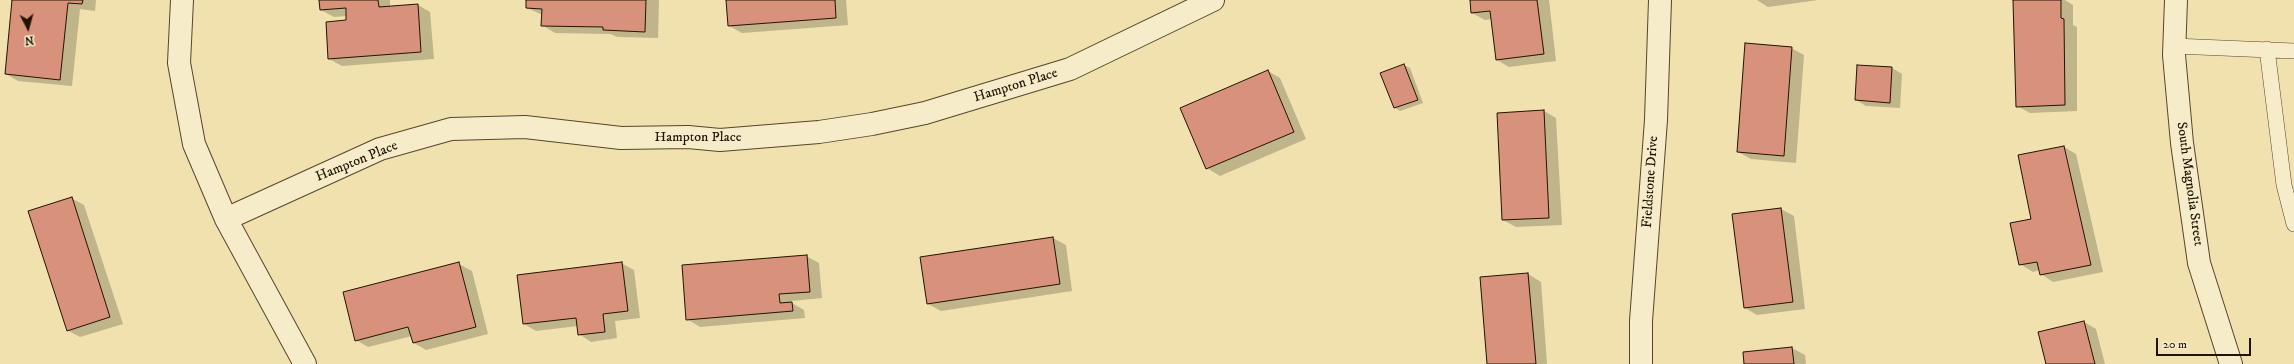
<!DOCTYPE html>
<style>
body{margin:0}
#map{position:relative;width:2294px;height:364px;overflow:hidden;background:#f1e1ae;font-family:"IM FELL DW Pica",serif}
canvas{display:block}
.north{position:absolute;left:8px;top:8px;width:40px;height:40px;-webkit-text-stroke:3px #f6ecca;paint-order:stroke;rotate:174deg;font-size:11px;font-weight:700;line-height:16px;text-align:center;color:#211300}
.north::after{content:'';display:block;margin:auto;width:14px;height:18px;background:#211300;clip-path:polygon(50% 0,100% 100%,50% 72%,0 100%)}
.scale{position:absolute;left:2156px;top:338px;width:95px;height:18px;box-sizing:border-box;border:2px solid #211300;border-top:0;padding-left:5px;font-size:12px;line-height:14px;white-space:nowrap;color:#211300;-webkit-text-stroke:3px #f6ecca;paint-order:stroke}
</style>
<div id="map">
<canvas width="2294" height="364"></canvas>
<div class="north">N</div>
<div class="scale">20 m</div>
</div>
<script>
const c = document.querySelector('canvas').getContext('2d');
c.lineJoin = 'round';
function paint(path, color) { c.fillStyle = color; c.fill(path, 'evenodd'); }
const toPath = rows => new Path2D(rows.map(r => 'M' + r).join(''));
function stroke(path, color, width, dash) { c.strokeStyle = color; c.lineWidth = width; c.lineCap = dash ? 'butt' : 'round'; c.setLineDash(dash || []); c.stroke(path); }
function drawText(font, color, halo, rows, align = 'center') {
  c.font = font + ' "IM FELL DW Pica",serif'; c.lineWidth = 3; c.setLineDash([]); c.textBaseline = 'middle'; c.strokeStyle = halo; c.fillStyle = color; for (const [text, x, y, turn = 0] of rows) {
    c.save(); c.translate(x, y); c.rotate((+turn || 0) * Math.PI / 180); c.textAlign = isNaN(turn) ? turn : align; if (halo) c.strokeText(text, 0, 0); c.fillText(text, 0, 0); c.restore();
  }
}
const shadow = toPath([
 [13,0,96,0,95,11,80,9,72,86,18,81,6,74],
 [320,0,390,0,390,7,418,5,430,12,434,59,342,66,329,59,347,21,347,16,334,17,321,10],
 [527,0,659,0,658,38,617,37,611,34,555,33,542,25,543,15,527,8],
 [727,0,846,0,848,25,742,33,729,26],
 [1471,0,1549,0,1556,61,1509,67,1497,60,1492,19,1485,20,1472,13],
 [1757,0,1818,0,1768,7],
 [2014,0,2065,0,2073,5,2073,25,2077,27,2077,111,2030,113,2017,106],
 [1791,48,1804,55,1796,163,1751,159,1738,152],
 [1404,65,1410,68,1423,103,1400,111,1394,107],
 [1892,68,1902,74,1900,108,1866,106,1856,100],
 [1268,71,1280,78,1306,139,1220,176,1207,168],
 [1544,111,1556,118,1562,225,1516,227,1503,220],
 [2064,147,2076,154,2103,272,2053,282,2041,274,2040,270,2033,272,2020,264,2032,220],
 [71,198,84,205,123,324,80,337,67,330],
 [1781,209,1794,216,1805,309,1757,315,1745,308],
 [1053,238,1066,245,1072,291,941,311,928,304],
 [806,256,819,263,822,298,791,301,792,303,804,310,805,318,700,327,687,319],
 [621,263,634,270,640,318,615,321,617,338,591,342,579,334,578,326,536,331,524,324],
 [459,264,472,271,488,334,426,350,414,343,412,336,368,347,356,340],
 [1528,274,1541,282,1547,364,1488,364,1481,278],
 [2084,322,2096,329,2105,364,2047,364],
 [1792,348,1805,355,1806,364,1745,364,1744,353]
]);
const building = toPath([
 [12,0,83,0,82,4,68,3,60,80,5,74,12,0],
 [319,0,378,0,379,7,418,4,421,52,328,59,326,22,346,20,346,8,320,10,319,0],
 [526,0,646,0,645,32,603,30,603,27,541,26,542,9,526,8,526,0],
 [726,0,835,0,836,18,728,26,726,0],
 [1470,0,1537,0,1544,54,1496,60,1490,11,1471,13,1470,0],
 [2013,0,2061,0,2061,18,2064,19,2065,105,2016,107,2013,0],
 [1745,43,1792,47,1784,156,1737,152,1745,43],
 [1404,64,1418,100,1394,108,1380,73,1404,64],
 [1857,65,1892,67,1890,103,1855,100,1857,65],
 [1268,70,1294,132,1206,169,1180,108,1268,70],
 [1544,110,1549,218,1502,220,1497,113,1544,110],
 [2064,146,2091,265,2040,275,2037,262,2019,265,2010,223,2031,219,2018,155,2064,146],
 [72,197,110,317,67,331,28,211,72,197],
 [1781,208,1793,302,1744,308,1732,214,1781,208],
 [1053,237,1060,284,927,304,920,257,1053,237],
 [807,255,810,292,779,294,780,303,792,302,793,311,686,320,682,265,807,255],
 [459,262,476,327,413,343,408,327,355,341,343,292,459,262],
 [622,262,628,311,603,314,605,332,578,335,576,318,523,324,517,275,622,262],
 [1528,273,1536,364,1487,364,1480,277,1528,273],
 [2084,321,2095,364,2046,364,2038,332,2084,321],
 [1792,347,1794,364,1744,364,1743,352,1792,347]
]);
const lane = toPath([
 [2174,46,2294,51],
 [2267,49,2284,185,2294,224]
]);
const street = toPath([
 [182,0,179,63,194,144,226,219,305,364],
 [2176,0,2174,55,2182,143,2199,263,2231,364],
 [226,219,380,149,451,129,525,127,621,138,688,137,720,140,819,132,872,124,925,113,1070,69,1213,0],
 [1641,364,1641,321,1656,120,1660,0]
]);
const streetNames = [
 ["Hampton Place",1016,86,-17],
 ["Hampton Place",698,138],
 ["Hampton Place",357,162,-22],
 ["Fieldstone Drive",1651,182,-86],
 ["South Magnolia Street",2189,184,82]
];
paint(shadow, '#0003');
paint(building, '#d8917a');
stroke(building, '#211300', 1);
stroke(lane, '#55462c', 16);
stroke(street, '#55462c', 24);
stroke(lane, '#f6ecca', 15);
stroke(street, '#f6ecca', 22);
drawText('14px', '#211300', '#f6ecca', streetNames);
</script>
